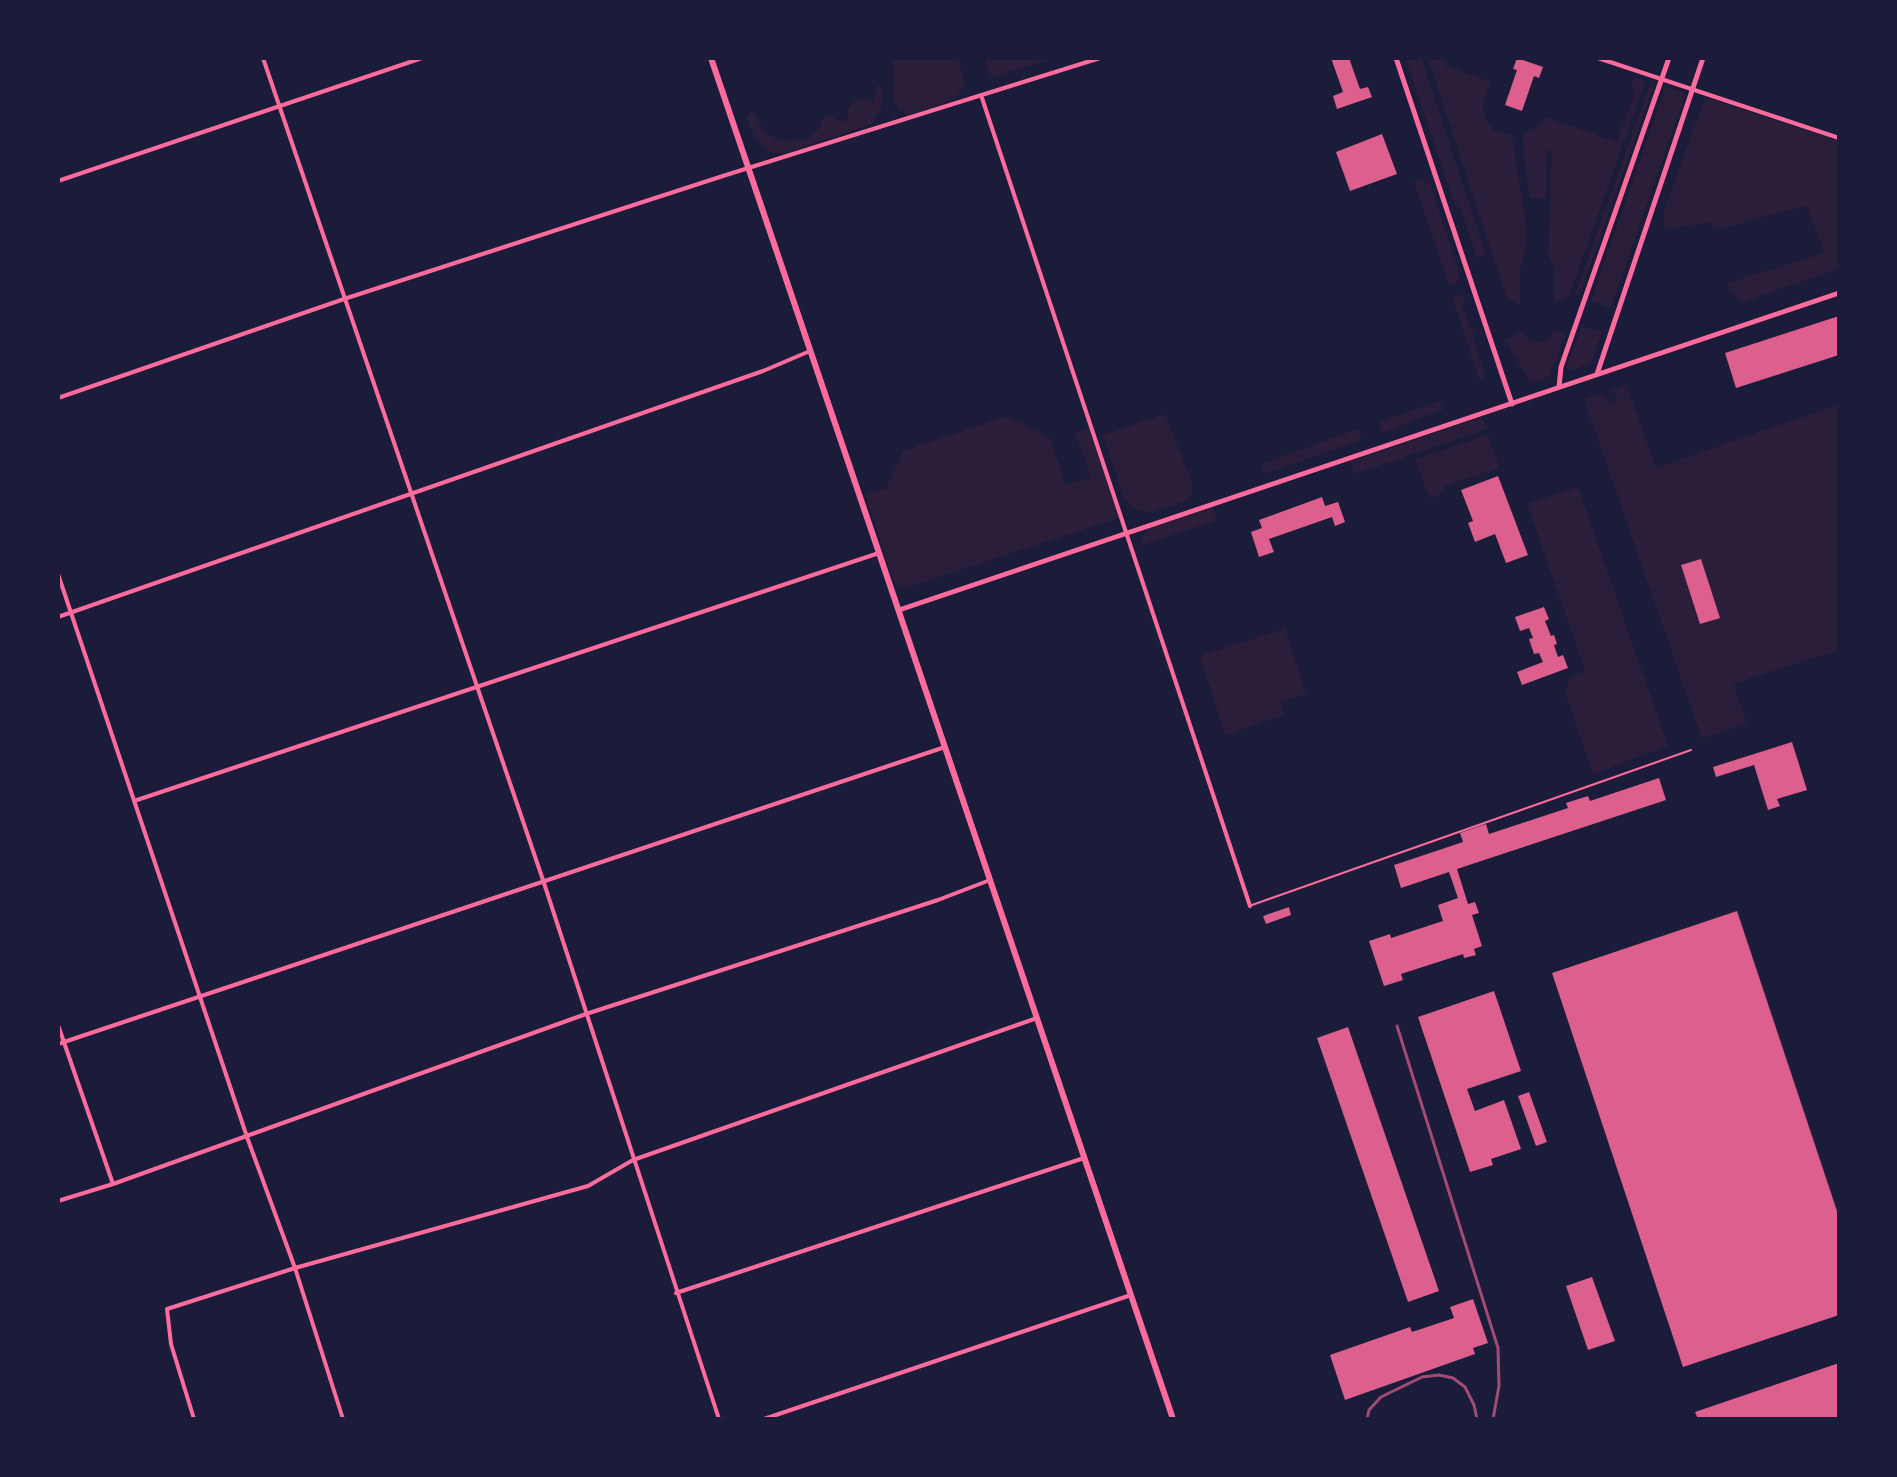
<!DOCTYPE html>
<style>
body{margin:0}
#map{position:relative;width:1897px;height:1477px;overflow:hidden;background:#1b1b3a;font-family:"Noto Serif",serif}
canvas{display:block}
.frame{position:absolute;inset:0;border:60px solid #1b1b3a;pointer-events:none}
</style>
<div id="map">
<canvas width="1897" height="1477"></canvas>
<div class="frame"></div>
</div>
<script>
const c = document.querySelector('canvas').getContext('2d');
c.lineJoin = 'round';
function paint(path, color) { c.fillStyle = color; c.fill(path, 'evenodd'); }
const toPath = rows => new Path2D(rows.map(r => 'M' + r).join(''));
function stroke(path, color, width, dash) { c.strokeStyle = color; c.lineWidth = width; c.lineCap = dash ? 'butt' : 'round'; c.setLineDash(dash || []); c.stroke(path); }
const green = toPath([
 [893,58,958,58,965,84,955,99,908,115,900,111,894,99],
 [986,58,1056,58,995,76,990,74,986,66],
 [1405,58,1421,58,1486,255,1477,258,1462,213,1453,199],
 [1428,58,1448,58,1446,66,1490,81,1483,106,1486,120,1494,131,1512,135,1527,231,1524,257,1520,270,1520,305,1507,298],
 [1635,77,1646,80,1569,296,1554,303,1554,266,1548,255,1552,150,1547,150,1546,198,1529,198,1522,134,1538,126,1545,117,1617,142,1635,91,1630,89],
 [1651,82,1653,88,1579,297,1575,295],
 [878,85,883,89,881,110,872,124,783,154,769,151,756,140,746,118,752,110,765,133,782,141,807,139,820,128,821,120,829,115,840,122,849,119,847,112,853,102,866,99,873,103],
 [1666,86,1686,93,1611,308,1591,301],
 [1705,97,1839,141,1839,269,1742,302,1728,289,1727,283,1824,253,1807,206,1714,230,1710,222,1665,230,1663,215],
 [1420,180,1430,184,1460,273,1457,282,1449,285,1414,182],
 [1459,294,1466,300,1462,306,1469,326,1477,331,1471,333,1486,377,1479,379,1452,297],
 [1582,326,1602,332,1591,363,1569,371,1567,366],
 [1554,330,1566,333,1550,374,1544,380,1530,382,1505,340,1521,331,1530,341,1542,342,1549,339],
 [1626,385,1656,468,1839,404,1839,650,1733,684,1747,723,1702,739,1584,399,1601,394,1612,404,1618,398,1611,391],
 [1440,401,1443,409,1382,433,1378,422],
 [1165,414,1193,486,1192,493,1188,500,1151,513,1138,510,1125,501,1103,435],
 [1007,416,1049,437,1066,485,1091,477,1075,433,1089,428,1119,518,905,588,894,583,865,494,886,489,903,451],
 [1482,417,1486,429,1355,474,1350,462],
 [1358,429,1362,440,1264,474,1261,464],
 [1488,435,1500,468,1445,486,1443,493,1430,499,1415,460],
 [1578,487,1668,746,1593,774,1565,693,1570,678,1585,670,1527,504],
 [1213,507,1217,520,1139,546,1147,529],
 [1285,628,1306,694,1281,702,1284,715,1225,735,1200,656]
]);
const building = toPath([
 [1331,58,1349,58,1360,89,1368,87,1372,97,1337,109,1333,96,1343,92],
 [1517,58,1543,67,1539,78,1534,76,1522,111,1505,105,1517,70,1513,69],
 [1382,134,1397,174,1350,191,1336,152],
 [1839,316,1839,355,1736,388,1725,353],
 [1498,476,1528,555,1506,563,1495,534,1475,542,1468,523,1473,521,1461,490],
 [1322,497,1325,506,1338,502,1345,522,1335,526,1332,517,1269,539,1274,552,1259,557,1251,532,1262,528,1259,520],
 [1701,559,1720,618,1700,624,1681,565],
 [1544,607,1549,619,1545,621,1551,636,1554,635,1557,644,1554,645,1558,657,1563,655,1568,668,1522,685,1517,672,1543,662,1539,653,1534,654,1529,639,1533,638,1529,628,1520,631,1515,617],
 [1792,742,1807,790,1777,799,1780,806,1768,810,1754,765,1716,777,1713,767],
 [1659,778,1666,800,1457,869,1468,904,1475,902,1479,913,1472,915,1482,946,1474,949,1476,955,1464,958,1463,954,1401,974,1403,980,1384,986,1369,941,1390,934,1391,938,1443,921,1438,905,1458,898,1449,872,1401,888,1394,865,1463,842,1460,833,1486,824,1489,834,1568,808,1566,803,1588,796,1590,801],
 [1289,907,1291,915,1266,924,1263,916],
 [1737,911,1839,1217,1839,1315,1683,1367,1552,973],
 [1494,991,1521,1071,1467,1089,1475,1111,1504,1100,1521,1149,1491,1159,1493,1165,1470,1172,1418,1017],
 [1348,1027,1439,1291,1408,1302,1317,1038],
 [1529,1092,1547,1142,1536,1146,1518,1096],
 [1592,1277,1615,1341,1588,1350,1566,1286],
 [1473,1299,1488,1343,1473,1348,1475,1354,1345,1400,1330,1355,1410,1327,1412,1332,1454,1318,1450,1307],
 [1839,1363,1839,1419,1698,1419,1695,1412]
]);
const service = toPath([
 [1252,905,1691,750]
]);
const minor = toPath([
 [263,58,543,880,719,1419],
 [1598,58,1839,138],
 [981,95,1250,906],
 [58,181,422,58],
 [58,398,344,299,726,175,1100,58],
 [58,574,247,1137,295,1268,343,1419],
 [58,617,763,371,810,351],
 [134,801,879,553],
 [58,1025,113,1184],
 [58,1044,945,747],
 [58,1201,113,1184,586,1014,938,900,990,880],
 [676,1293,1084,1158],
 [194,1419,171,1344,167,1309,295,1268,588,1186,633,1160,1037,1018],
 [764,1419,1131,1295]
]);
const tertiary = toPath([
 [1396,58,1512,404],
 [1597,374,1703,58],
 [1559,387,1561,367,1669,58],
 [899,610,1839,293]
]);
const secondary = toPath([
 [711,58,1173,1419]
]);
const rail = toPath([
 [1397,1026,1498,1348,1499,1386,1493,1419],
 [1367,1419,1369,1410,1381,1397,1422,1377,1439,1375,1453,1378,1465,1387,1474,1405,1477,1419]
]);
paint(green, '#2a1e3b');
paint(building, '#dd5f8e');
stroke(service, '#ff6b9d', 2);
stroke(minor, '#ff6b9d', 4);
stroke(tertiary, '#ff6b9d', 5);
stroke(secondary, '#ff6b9d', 6);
stroke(rail, '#a44b75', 3);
</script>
